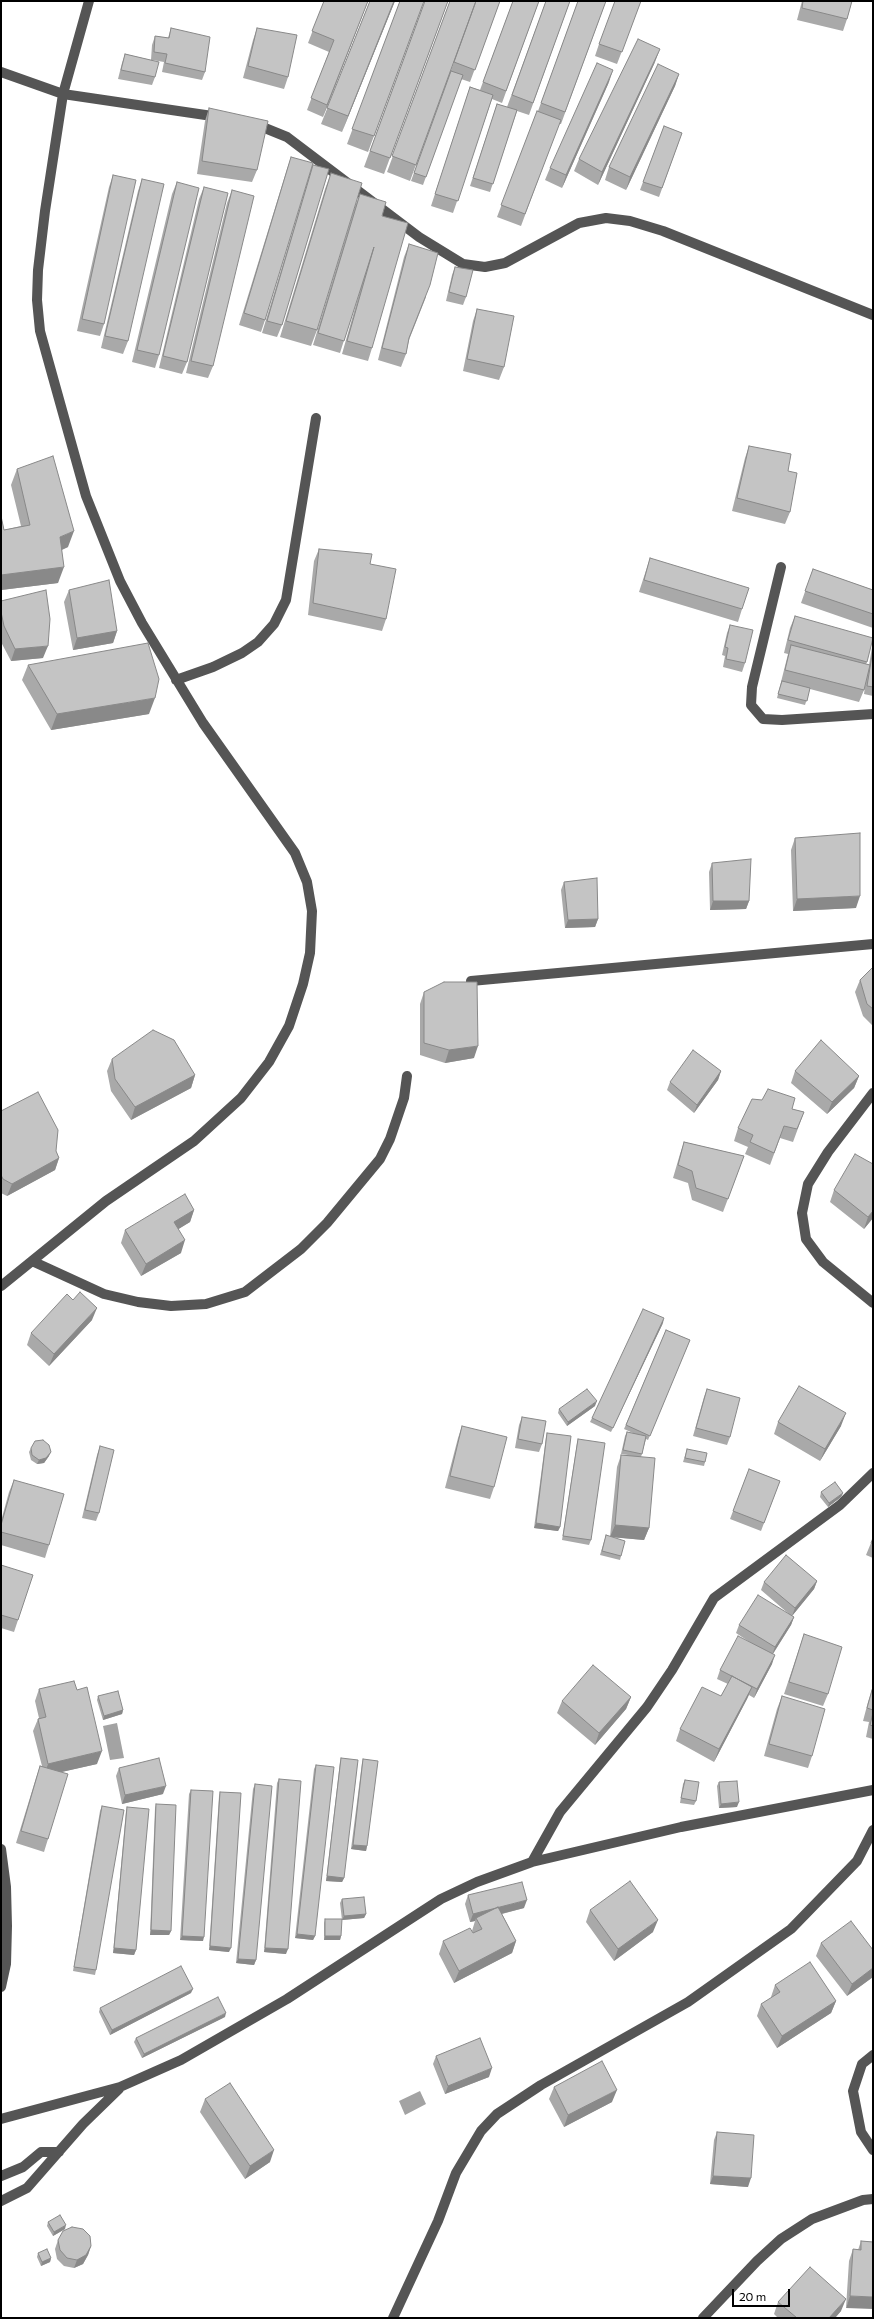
<!DOCTYPE html>
<style>
body{margin:0}
#map{position:relative;width:874px;height:2319px;overflow:hidden;background:#fff;font-family:Commissioner,sans-serif}
canvas{display:block}
.frame{position:absolute;inset:0;border:2px solid #000;pointer-events:none}
.scale{position:absolute;left:732px;top:2289px;width:58px;height:18px;box-sizing:border-box;border:2px solid #000;border-top:0;padding-left:5px;font-size:12px;line-height:14px;white-space:nowrap;color:#000;-webkit-text-stroke:3px #fff;paint-order:stroke}
</style>
<div id="map">
<canvas width="874" height="2319"></canvas>
<div class="frame"></div>
<div class="scale">20 m</div>
</div>
<script>
const c = document.querySelector('canvas').getContext('2d');
c.lineJoin = 'round';
function paint(path, color) { c.fillStyle = color; c.fill(path, 'evenodd'); }
const toPath = rows => new Path2D(rows.map(r => 'M' + r).join(''));
function stroke(path, color, width, dash) { c.strokeStyle = color; c.lineWidth = width; c.lineCap = dash ? 'butt' : 'round'; c.setLineDash(dash || []); c.stroke(path); }
const water = toPath([
 [117,1723,124,1758,110,1760,103,1726],
 [420,2091,426,2104,405,2115,399,2101]
]);
const minor = toPath([
 [1,72,63,94,219,117],
 [255,124,287,137,419,237,463,264,485,267,505,263,579,223,606,218,630,221,663,231,873,315],
 [781,567,752,687,751,705,763,719,782,720,873,714],
 [176,680,213,667,242,653,258,642,274,624,286,600,316,418],
 [471,981,873,944],
 [873,1093,828,1152,808,1184,802,1213,806,1239,823,1262,873,1303],
 [32,1261,104,1294,138,1302,171,1306,206,1304,245,1292,301,1249,327,1223,380,1159,390,1139,404,1098,407,1076],
 [1,1286,106,1201,194,1141,241,1098,269,1062,289,1026,303,984,310,953,312,911,307,882,295,853,203,723,142,623,120,581,86,496,40,331,37,300,38,270,45,211,63,94,89,1],
 [1,1849,6,1887,7,1926,6,1964,1,1987],
 [532,1862,560,1812,647,1707,672,1670,714,1598,840,1505,873,1473],
 [873,2055,862,2064,853,2091,861,2132,873,2150],
 [1,2119,120,2087,181,2060,287,1999,441,1899,477,1882,532,1862,681,1827,873,1790],
 [1,2176,23,2167,41,2152,59,2152],
 [1,2201,27,2188,83,2124,119,2089],
 [393,2318,438,2221,456,2173,481,2131,497,2114,541,2085,688,2002,791,1929,857,1861,873,1830],
 [703,2318,757,2261,781,2239,812,2219,863,2200,873,2199]
]);
const wall = toPath([
 [324,1,368,1,323,117,307,110,329,52,308,43],
 [370,1,395,1,342,132,321,124],
 [400,1,424,1,368,152,347,144],
 [425,1,448,1,384,174,364,167],
 [450,1,476,1,410,181,387,172],
 [476,1,500,1,470,82,461,79,423,185,411,181],
 [513,1,539,1,502,103,492,99,453,213,431,206,470,87,480,90],
 [546,1,570,1,529,115,517,111,490,192,470,186,497,104,507,107],
 [578,1,606,1,561,124,559,124,521,226,497,217,537,111,538,111],
 [641,1,617,64,595,56,599,44],
 [802,1,852,1,847,19,843,31,797,20],
 [171,28,205,72,202,80,162,72,164,62,152,60,155,77,152,85,118,79,122,63,125,54,151,60,152,45,155,36,168,38],
 [257,28,288,77,284,89,243,78,253,40],
 [655,62,598,185,574,171,579,159],
 [679,74,675,86,626,190,605,180,609,167],
 [609,82,562,188,545,180,550,168],
 [209,108,257,170,252,182,197,174,205,121],
 [664,126,682,133,659,197,640,190],
 [291,157,265,320,261,332,239,325,287,169],
 [313,165,282,325,277,337,262,333,309,177],
 [331,173,317,330,311,346,280,337,325,189],
 [113,175,104,324,100,336,77,331,109,187],
 [142,179,128,341,123,354,101,348,138,191],
 [177,182,159,355,155,368,132,362,172,194],
 [204,187,187,362,182,374,159,368,199,199],
 [232,190,213,366,208,378,186,373,227,203],
 [360,194,382,216,372,348,368,361,342,354,363,280,340,353,313,345,355,206],
 [409,244,426,297,409,340,406,354,401,367,378,360,404,257],
 [455,267,466,297,463,305,446,301,452,275],
 [477,309,504,367,499,380,463,371,473,321],
 [749,446,788,471,790,512,785,524,732,511,745,458],
 [17,469,68,547,62,550,58,583,1,590,1,516,4,530,21,526,11,485],
 [319,549,370,564,386,619,382,631,308,615,314,561],
 [650,558,742,609,738,622,639,592],
 [813,569,873,590,873,628,801,603],
 [69,590,117,631,113,643,73,650,64,602],
 [1,601,43,658,11,661,1,642],
 [795,616,867,662,866,664,869,665,872,647,873,643,873,696,864,694,866,679,864,690,859,702,810,689,805,705,777,698,788,654,784,653,790,628],
 [730,625,745,663,742,672,723,667,725,656,722,655,727,633],
 [28,665,149,714,51,730,22,680],
 [795,838,856,908,793,911,791,850],
 [712,863,749,901,746,909,710,910,709,872],
 [564,882,598,919,595,927,565,928,561,890],
 [873,967,873,1026,863,1016,855,992,860,980],
 [424,992,474,1058,445,1063,420,1055,420,1004],
 [112,1059,195,1075,191,1088,131,1120,111,1091,107,1071],
 [721,1071,718,1080,694,1113,667,1090,670,1082],
 [795,1071,859,1076,854,1088,827,1114,791,1083],
 [792,1109,804,1112,793,1142,780,1138,770,1165,745,1154,748,1147,734,1141,738,1128],
 [1,1111,56,1151,59,1158,55,1170,7,1196,1,1193],
 [684,1142,744,1156,723,1212,692,1200,688,1183,673,1178,680,1154],
 [873,1164,873,1218,864,1229,830,1202,834,1190],
 [194,1210,190,1222,178,1229,181,1253,141,1276,121,1243,125,1230],
 [73,1300,92,1320,49,1366,27,1345,31,1333],
 [663,1323,611,1432,590,1422,592,1418],
 [666,1330,690,1340,648,1440,646,1439,641,1457,649,1528,644,1540,612,1537,621,1556,620,1560,600,1555,606,1535,610,1537,617,1467,621,1455,628,1455,621,1454,625,1436,627,1432,633,1433,624,1429],
 [707,1389,730,1437,727,1445,693,1436,704,1397],
 [595,1406,567,1426,558,1413,559,1409],
 [522,1417,542,1444,539,1452,515,1448,519,1425],
 [778,1422,841,1426,820,1461,774,1434],
 [462,1426,494,1487,490,1499,445,1488,458,1438],
 [547,1433,560,1527,558,1531,534,1528,546,1437],
 [578,1439,591,1540,589,1545,562,1540,577,1443],
 [100,1446,99,1513,96,1521,82,1518,97,1455],
 [31,1448,49,1456,44,1463,37,1464,31,1460,29,1452],
 [687,1449,705,1462,704,1466,683,1462],
 [749,1469,780,1481,761,1531,730,1519],
 [14,1480,49,1545,45,1558,1,1545,1,1521,9,1492],
 [821,1492,843,1493,841,1497,828,1507,820,1497],
 [873,1538,873,1558,866,1555],
 [1,1565,18,1620,14,1632,1,1628],
 [817,1581,814,1589,792,1616,794,1617,791,1625,773,1654,772,1664,754,1698,749,1695,747,1699,714,1762,676,1741,680,1729,721,1696,728,1684,717,1679,720,1670,754,1645,736,1633,739,1625,789,1614,761,1590,764,1582],
 [804,1634,828,1694,823,1706,784,1694],
 [39,1689,97,1764,61,1772,48,1839,44,1852,16,1843,36,1778,40,1766,42,1766,33,1731,38,1719,39,1718,35,1701],
 [872,1690,873,1690,873,1739,866,1737,869,1722,863,1721,868,1702],
 [98,1696,123,1710,122,1714,103,1720,97,1700],
 [782,1696,812,1756,808,1768,764,1756,777,1709],
 [631,1697,626,1709,595,1745,557,1713,562,1701],
 [341,1758,344,1878,342,1882,326,1881,340,1762],
 [363,1759,367,1846,366,1851,351,1849,362,1763],
 [316,1765,315,1936,313,1940,295,1938,314,1769],
 [119,1768,163,1794,122,1804,116,1776],
 [279,1779,286,1954,264,1952,277,1783],
 [685,1780,696,1801,694,1805,680,1803,683,1784],
 [719,1782,737,1807,719,1808,717,1786],
 [255,1784,256,1960,254,1965,236,1963,253,1789],
 [191,1790,203,1941,180,1940,189,1794],
 [220,1792,229,1952,209,1950,219,1796],
 [156,1804,171,1931,169,1935,150,1935,155,1808],
 [102,1806,96,1970,95,1975,73,1971,100,1811],
 [127,1807,136,1950,134,1955,113,1953,126,1811],
 [468,1895,524,1908,502,1914,516,1941,512,1953,454,1983,439,1954,443,1941,473,1933,472,1931,475,1921,470,1922,465,1904],
 [342,1899,366,1914,364,1918,342,1920,340,1903],
 [590,1910,653,1932,614,1961,586,1922],
 [325,1919,341,1936,340,1940,324,1940,324,1923],
 [821,1943,873,1950,873,1977,847,1996,816,1956],
 [775,1985,836,2001,831,2013,777,2048,757,2016,761,2004,771,1998,771,1997],
 [191,1993,110,2035,99,2012,100,2008],
 [225,2017,142,2058,134,2042,136,2038],
 [436,2056,489,2077,445,2094,433,2064],
 [554,2087,612,2102,564,2127,549,2099],
 [205,2099,270,2162,245,2179,200,2112],
 [717,2132,748,2187,710,2184,714,2140],
 [48,2222,65,2229,53,2236,47,2226],
 [58,2240,91,2246,88,2255,83,2264,74,2268,64,2266,57,2259,55,2249],
 [861,2241,873,2242,846,2308,849,2261,853,2249,858,2250],
 [38,2253,51,2258,50,2262,41,2266,37,2257],
 [778,2302,841,2311,835,2318,778,2318,774,2314]
]);
const shadedWall = toPath([
 [368,1,323,117,327,105],
 [394,1,395,1,342,132,348,116],
 [660,49,655,62,598,185,602,172],
 [613,70,609,82,562,188,566,175],
 [679,74,675,86,626,190,630,177],
 [74,531,68,547,54,553,60,537],
 [64,567,58,583,1,590,1,575],
 [117,631,113,643,73,650,77,638],
 [48,646,43,658,11,661,15,649],
 [155,698,149,714,51,730,57,714],
 [860,896,856,908,793,911,797,899],
 [713,901,749,901,746,909,710,910],
 [598,919,595,927,565,928,568,920],
 [478,1046,474,1058,445,1063,449,1050],
 [721,1071,718,1080,694,1113,697,1105],
 [195,1075,191,1088,131,1120,135,1107],
 [859,1076,854,1088,827,1114,832,1102],
 [59,1158,55,1170,7,1196,12,1184],
 [194,1210,190,1222,169,1235,174,1222],
 [873,1211,873,1218,864,1229,868,1217],
 [185,1240,181,1253,141,1276,146,1264],
 [97,1308,92,1320,49,1366,54,1354],
 [664,1318,663,1323,611,1432,613,1428],
 [597,1401,595,1406,567,1426,568,1422],
 [846,1413,841,1426,820,1461,825,1449],
 [51,1452,49,1456,44,1463,37,1464,39,1460],
 [843,1493,841,1497,828,1507,829,1503],
 [536,1523,560,1527,558,1531,534,1528],
 [615,1525,649,1528,644,1540,610,1537],
 [817,1581,814,1589,792,1616,795,1608],
 [794,1617,791,1625,772,1655,775,1647],
 [775,1655,772,1664,754,1698,757,1689],
 [752,1687,747,1699,714,1762,719,1749],
 [631,1697,626,1709,595,1745,599,1733],
 [123,1710,122,1714,103,1720,104,1716],
 [102,1751,97,1764,44,1776,48,1764],
 [166,1786,163,1794,122,1804,125,1795],
 [739,1802,737,1807,719,1808,721,1804],
 [353,1845,367,1846,366,1851,351,1849],
 [327,1876,344,1878,342,1882,326,1881],
 [527,1900,524,1908,477,1920,476,1918,475,1921,470,1922,473,1914],
 [366,1914,364,1918,342,1920,344,1916],
 [658,1920,653,1932,614,1961,618,1949],
 [151,1930,171,1931,169,1935,150,1935],
 [297,1934,315,1936,313,1940,295,1938],
 [182,1936,204,1937,203,1941,180,1940],
 [325,1936,341,1936,340,1940,324,1940],
 [516,1941,512,1953,454,1983,459,1971],
 [210,1946,231,1948,229,1952,209,1950],
 [114,1948,136,1950,134,1955,113,1953],
 [265,1948,288,1949,286,1954,264,1952],
 [238,1959,256,1960,254,1965,236,1963],
 [873,1968,873,1977,847,1996,852,1984],
 [193,1989,191,1993,110,2035,112,2030],
 [836,2001,831,2013,777,2048,782,2036],
 [226,2013,225,2017,142,2058,144,2054],
 [492,2068,489,2077,445,2094,448,2086],
 [617,2090,612,2102,564,2127,568,2115],
 [274,2150,270,2162,245,2179,250,2166],
 [713,2176,751,2178,748,2187,710,2184],
 [66,2225,65,2229,53,2236,54,2232],
 [91,2246,88,2255,83,2264,74,2268,77,2260],
 [51,2258,50,2262,41,2266,42,2262],
 [850,2296,873,2297,873,2309,846,2308],
 [846,2299,841,2311,835,2318,829,2318]
]);
const building = toPath([
 [324,1,368,1,327,105,311,98,334,40,312,31,324,1],
 [370,1,394,1,348,116,327,108,370,1],
 [400,1,424,1,374,136,352,129,400,1],
 [425,1,448,1,390,158,370,151,425,1],
 [450,1,476,1,416,165,392,156,450,1],
 [476,1,500,1,475,70,454,62,476,1],
 [513,1,539,1,506,91,483,82,513,1],
 [546,1,570,1,533,103,512,95,546,1],
 [578,1,606,1,565,112,541,103,578,1],
 [615,1,641,1,622,52,599,44,615,1],
 [803,1,852,1,847,19,802,8,803,1],
 [171,28,210,37,205,72,165,63,167,54,154,52,155,36,169,38,171,28],
 [257,28,297,35,288,77,248,66,257,28],
 [638,39,660,49,602,172,579,159,638,39],
 [125,54,159,62,155,77,121,70,125,54],
 [597,63,613,70,566,175,550,168,597,63],
 [658,64,679,74,630,177,609,167,658,64],
 [451,71,463,75,426,177,414,173,451,71],
 [470,87,493,95,458,201,435,194,470,87],
 [497,104,517,110,493,184,473,178,497,104],
 [209,108,268,121,257,170,202,161,209,108],
 [537,111,561,120,525,214,501,205,537,111],
 [664,126,682,133,662,188,643,182,664,126],
 [291,157,313,163,265,320,244,313,291,157],
 [313,165,329,169,282,325,267,321,313,165],
 [331,173,362,183,317,330,286,321,331,173],
 [113,175,136,180,104,324,82,319,113,175],
 [142,179,164,184,128,341,105,336,142,179],
 [177,182,199,188,159,355,137,350,177,182],
 [204,187,228,193,187,362,163,356,204,187],
 [232,190,254,196,213,366,191,361,232,190],
 [360,194,386,202,382,216,408,223,372,348,347,341,374,247,344,341,318,333,360,194],
 [409,244,438,253,430,285,409,338,406,354,382,348,409,244],
 [455,267,473,270,466,297,449,292,455,267],
 [477,309,514,316,504,367,467,359,477,309],
 [749,446,791,454,788,471,797,473,790,512,737,498,749,446],
 [53,456,74,531,60,537,64,567,1,575,1,516,4,530,30,525,17,469,53,456],
 [319,549,372,554,370,564,396,569,386,619,313,603,319,549],
 [650,558,749,588,742,609,644,580,650,558],
 [813,569,873,590,873,614,805,591,813,569],
 [109,580,117,631,77,638,69,590,109,580],
 [46,590,50,619,48,646,15,649,4,626,1,612,1,601,46,590],
 [795,616,873,638,867,662,788,640,795,616],
 [730,625,753,630,745,663,726,659,728,648,725,647,730,625],
 [148,643,159,679,155,698,57,714,28,665,148,643],
 [791,645,870,665,864,690,785,670,791,645],
 [873,649,873,687,867,686,873,649],
 [782,681,810,688,807,701,778,694,782,681],
 [860,833,860,896,797,899,795,838,860,833],
 [751,859,749,901,713,901,712,863,751,859],
 [597,878,598,919,568,920,564,882,597,878],
 [873,967,873,1009,867,1004,860,980,873,967],
 [444,982,477,982,478,1046,449,1050,424,1043,424,992,444,982],
 [153,1030,174,1040,195,1075,135,1107,115,1079,112,1059,153,1030],
 [821,1040,859,1076,832,1102,795,1071,821,1040],
 [693,1050,721,1071,697,1105,670,1082,693,1050],
 [768,1089,795,1098,792,1109,804,1112,797,1129,784,1126,774,1153,750,1142,753,1135,738,1128,752,1099,762,1100,768,1089],
 [38,1092,58,1130,56,1151,59,1158,12,1184,3,1179,1,1175,1,1111,38,1092],
 [684,1142,744,1156,728,1199,696,1188,692,1171,678,1165,684,1142],
 [855,1154,873,1164,873,1211,868,1217,834,1190,855,1154],
 [185,1194,194,1210,174,1222,185,1240,146,1264,125,1230,185,1194],
 [80,1292,97,1308,54,1354,31,1333,67,1294,73,1300,80,1292],
 [643,1309,664,1318,613,1428,592,1418,643,1309],
 [666,1330,690,1340,650,1436,626,1425,666,1330],
 [799,1386,846,1413,825,1449,778,1422,799,1386],
 [587,1389,597,1401,568,1422,559,1409,587,1389],
 [707,1389,740,1398,730,1437,696,1428,707,1389],
 [522,1417,546,1421,542,1444,518,1439,522,1417],
 [462,1426,507,1437,494,1487,450,1476,462,1426],
 [627,1432,646,1436,642,1454,623,1450,627,1432],
 [547,1433,571,1436,560,1527,536,1523,547,1433],
 [578,1439,605,1443,591,1540,563,1536,578,1439],
 [43,1440,49,1445,51,1452,46,1458,39,1460,32,1455,31,1448,35,1441,43,1440],
 [100,1446,114,1450,99,1513,85,1510,100,1446],
 [687,1449,707,1453,705,1462,685,1458,687,1449],
 [621,1455,655,1458,649,1528,615,1525,621,1455],
 [749,1469,780,1481,764,1523,733,1511,749,1469],
 [14,1480,64,1494,49,1545,1,1532,1,1525,14,1480],
 [835,1482,843,1493,829,1503,821,1492,835,1482],
 [606,1535,625,1541,621,1556,602,1551,606,1535],
 [873,1538,873,1544,871,1543,873,1538],
 [786,1555,817,1581,795,1608,764,1582,786,1555],
 [1,1565,33,1575,18,1620,1,1615,1,1565],
 [758,1595,794,1617,775,1647,739,1625,758,1595],
 [804,1634,842,1647,828,1694,789,1682,804,1634],
 [738,1636,775,1655,757,1689,720,1670,738,1636],
 [593,1665,631,1697,599,1733,562,1701,593,1665],
 [732,1676,752,1687,719,1749,680,1729,702,1687,721,1696,732,1676],
 [74,1681,77,1690,87,1687,102,1751,48,1764,38,1719,46,1717,39,1689,74,1681],
 [872,1690,873,1690,873,1710,867,1708,872,1690],
 [118,1691,123,1710,104,1716,98,1696,118,1691],
 [782,1696,825,1709,812,1756,769,1744,782,1696],
 [873,1713,873,1726,870,1725,873,1713],
 [159,1758,166,1786,125,1795,119,1768,159,1758],
 [341,1758,358,1760,344,1878,327,1876,341,1758],
 [363,1759,378,1761,367,1846,353,1845,363,1759],
 [316,1765,334,1767,315,1936,297,1934,316,1765],
 [40,1766,68,1774,48,1839,21,1831,40,1766],
 [279,1779,301,1781,288,1949,265,1948,279,1779],
 [685,1780,699,1782,696,1801,681,1798,685,1780],
 [737,1781,739,1802,721,1804,719,1782,737,1781],
 [255,1784,272,1786,256,1960,238,1959,255,1784],
 [191,1790,213,1791,204,1937,182,1936,191,1790],
 [220,1792,241,1793,231,1948,210,1946,220,1792],
 [156,1804,176,1805,171,1931,151,1930,156,1804],
 [102,1806,124,1810,96,1970,74,1967,102,1806],
 [127,1807,149,1809,136,1950,114,1948,127,1807],
 [630,1881,658,1920,618,1949,590,1910,630,1881],
 [522,1882,527,1900,473,1914,468,1895,522,1882],
 [364,1897,366,1914,344,1916,342,1899,364,1897],
 [498,1907,516,1941,459,1971,443,1941,470,1928,473,1933,482,1929,476,1918,498,1907],
 [325,1919,342,1919,341,1936,325,1936,325,1919],
 [851,1921,873,1950,873,1968,852,1984,821,1943,851,1921],
 [810,1962,836,2001,782,2036,761,2004,780,1992,775,1985,810,1962],
 [181,1966,193,1989,112,2030,100,2008,181,1966],
 [218,1997,226,2013,144,2054,136,2038,218,1997],
 [480,2038,492,2068,448,2086,436,2056,480,2038],
 [602,2061,617,2090,568,2115,554,2087,602,2061],
 [230,2083,274,2150,250,2166,205,2099,230,2083],
 [717,2132,754,2135,751,2178,713,2176,717,2132],
 [60,2215,66,2225,54,2232,48,2222,60,2215],
 [72,2227,83,2229,90,2236,91,2246,86,2255,77,2260,67,2258,60,2250,58,2240,63,2231,72,2227],
 [861,2241,873,2242,873,2297,850,2296,853,2249,861,2250,861,2241],
 [47,2249,51,2258,42,2262,38,2253,47,2249],
 [810,2267,846,2299,829,2318,797,2318,778,2302,810,2267]
]);
paint(water, '#a3a3a3');
stroke(minor, '#555', 10);
paint(wall, '#a9a9a9');
paint(shadedWall, '#898989');
paint(building, '#c4c4c4');
stroke(building, '#898989', 1);
</script>
